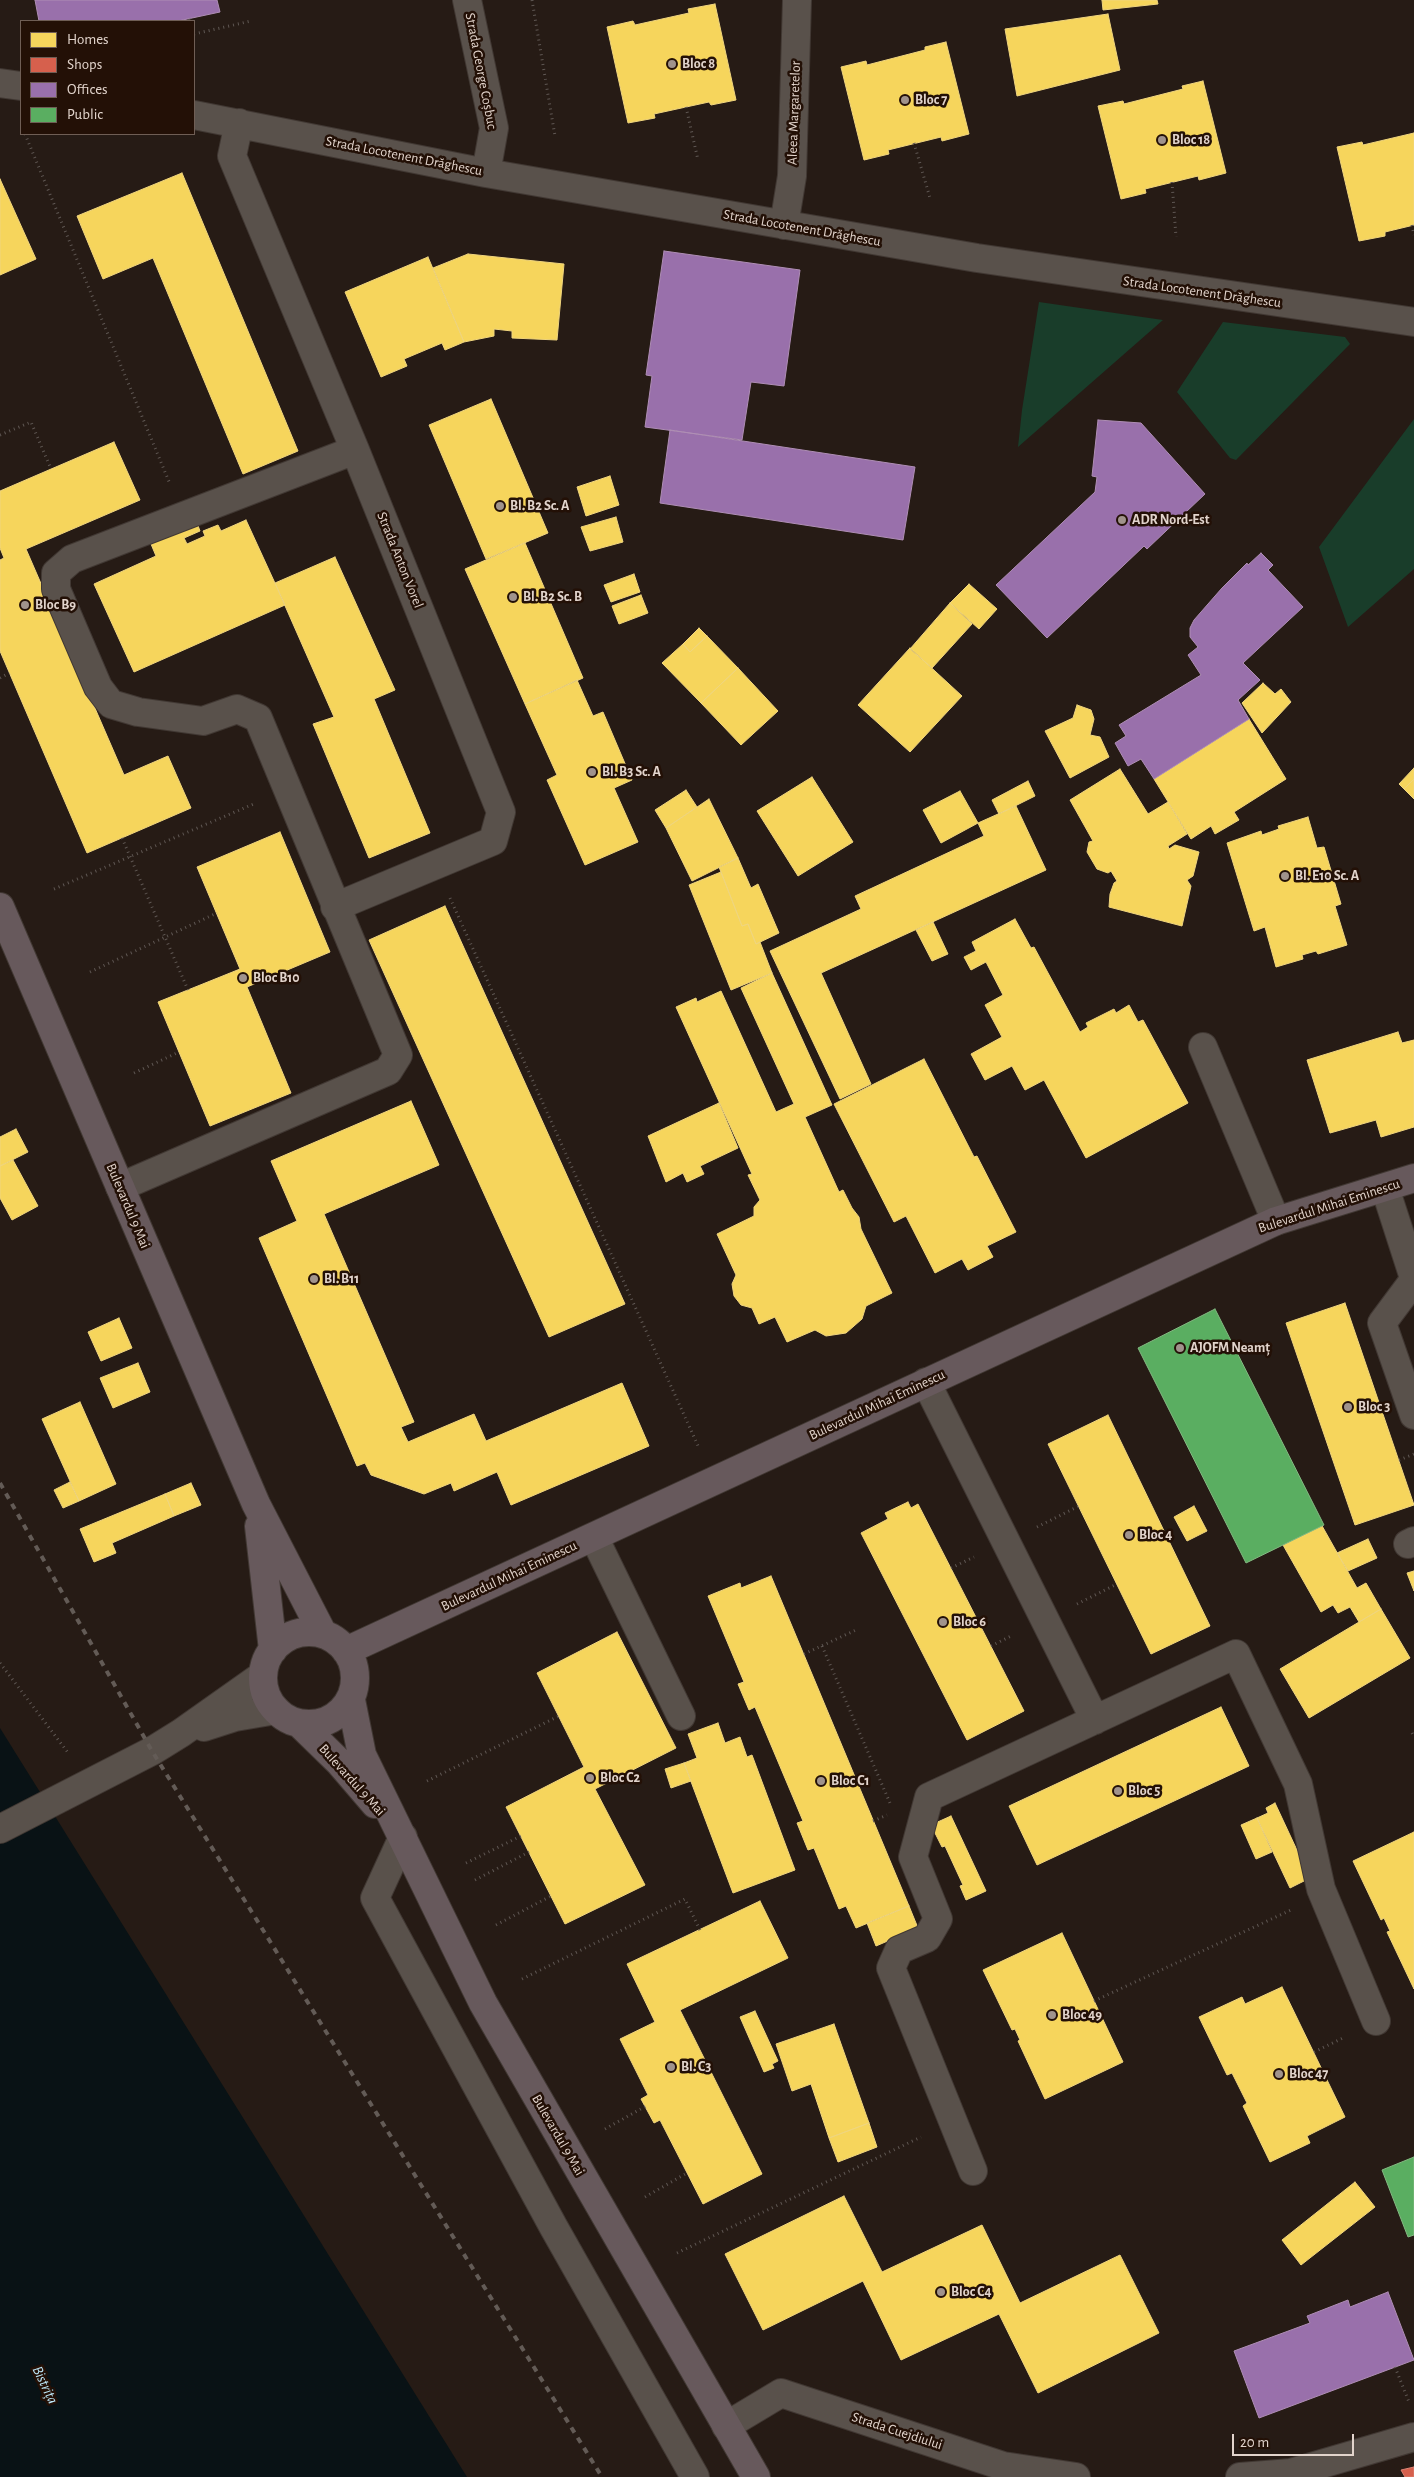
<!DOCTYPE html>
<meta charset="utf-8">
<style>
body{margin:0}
#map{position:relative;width:1414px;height:2477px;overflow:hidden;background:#261b15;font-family:"Alegreya Sans",sans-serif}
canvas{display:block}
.legend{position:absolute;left:20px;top:20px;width:175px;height:115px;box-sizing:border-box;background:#231006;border:1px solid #6f5e55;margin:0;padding:6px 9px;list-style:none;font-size:15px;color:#e2d4cc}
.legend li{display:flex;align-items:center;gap:10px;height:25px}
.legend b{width:25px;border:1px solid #6f5e55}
.scale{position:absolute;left:1232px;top:2434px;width:122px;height:22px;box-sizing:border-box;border:2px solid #e2d4cc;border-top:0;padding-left:6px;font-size:15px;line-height:18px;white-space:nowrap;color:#e2d4cc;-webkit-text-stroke:4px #231006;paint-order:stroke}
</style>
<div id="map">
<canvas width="1414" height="2477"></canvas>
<ul class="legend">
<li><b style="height:14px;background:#f6d55c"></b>Homes</li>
<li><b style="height:14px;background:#d6604d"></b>Shops</li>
<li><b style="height:14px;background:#9970ab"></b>Offices</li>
<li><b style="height:14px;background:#5aae61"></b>Public</li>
</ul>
<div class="scale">20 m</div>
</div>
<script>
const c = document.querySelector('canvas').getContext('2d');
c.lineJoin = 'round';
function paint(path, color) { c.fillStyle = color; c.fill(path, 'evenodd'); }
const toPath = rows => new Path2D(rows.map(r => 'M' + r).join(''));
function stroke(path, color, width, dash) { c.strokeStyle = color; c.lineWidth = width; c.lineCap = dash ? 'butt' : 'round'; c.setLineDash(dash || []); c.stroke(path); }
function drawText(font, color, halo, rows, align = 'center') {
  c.font = font + ' "Alegreya Sans",sans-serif'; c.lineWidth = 5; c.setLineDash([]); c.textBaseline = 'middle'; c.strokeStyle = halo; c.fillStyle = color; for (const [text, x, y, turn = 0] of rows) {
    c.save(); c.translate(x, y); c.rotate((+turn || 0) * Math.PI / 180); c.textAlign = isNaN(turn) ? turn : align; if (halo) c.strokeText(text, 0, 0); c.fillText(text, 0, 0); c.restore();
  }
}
const green = toPath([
 [1039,302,1163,320,1018,447,1022,410],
 [1223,322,1345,337,1350,344,1236,460,1230,458,1177,392],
 [1414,419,1414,569,1348,627,1319,547]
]);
const water = toPath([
 [0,1728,467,2477,0,2477]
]);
const homes = toPath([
 [1102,0,1157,0,1158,4,1103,10,1102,0],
 [715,4,736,100,711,105,709,102,686,107,654,114,655,118,628,123,607,27,633,21,635,25,689,13,688,9,715,4],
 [1108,14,1120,70,1017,96,1005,29,1108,14],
 [946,42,969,134,942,141,941,137,888,150,889,154,864,160,841,67,866,61,867,65,925,50,925,47,946,42],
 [1203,81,1226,173,1199,180,1198,176,1145,189,1146,193,1121,199,1098,106,1123,101,1124,104,1183,89,1182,86,1203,81],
 [1414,133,1414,225,1385,232,1385,236,1359,241,1337,147,1362,142,1363,145,1414,133],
 [182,173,298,451,243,474,153,258,103,279,77,216,182,173],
 [0,179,36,259,0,275,0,179],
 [468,254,564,264,557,340,512,338,512,331,494,329,494,336,464,342,433,268,468,254],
 [428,257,464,342,445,350,442,343,404,359,407,366,381,377,345,292,428,257],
 [491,399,548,533,486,559,429,425,491,399],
 [114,442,140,500,26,549,124,775,168,756,191,808,87,853,0,651,0,560,4,558,0,548,0,491,114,442],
 [610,476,619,505,586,516,577,487,610,476],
 [616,517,623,542,590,551,581,527,616,517],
 [246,520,285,605,134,672,94,584,156,556,151,544,197,523,200,531,184,538,187,544,205,536,203,531,218,525,221,531,246,520],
 [525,543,583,678,525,704,465,569,525,543],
 [335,557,395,690,374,699,430,833,369,858,313,724,334,717,275,583,335,557],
 [634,574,640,592,611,602,604,585,634,574],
 [969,584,997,609,979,629,950,603,969,584],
 [641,595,648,613,619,624,612,606,641,595],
 [950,603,972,624,932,668,910,649,950,603],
 [699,628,707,636,690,652,683,644,699,628],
 [707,636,738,668,701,703,662,663,683,644,690,652,707,636],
 [910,648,962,696,910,752,858,705,910,648],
 [738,668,778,711,741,745,701,703,738,668],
 [577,680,593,716,603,712,632,780,614,788,638,842,585,865,547,780,557,775,525,704,577,680],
 [1263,683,1275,694,1281,689,1291,702,1262,733,1242,703,1263,683],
 [1077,705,1091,710,1094,719,1090,735,1100,737,1109,757,1070,778,1045,731,1073,718,1077,705],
 [1249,719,1286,779,1234,812,1239,820,1215,834,1211,826,1191,839,1154,779,1249,719],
 [1414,768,1414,779,1404,789,1399,784,1414,768],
 [1120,769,1148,814,1168,802,1187,834,1168,846,1169,849,1175,845,1199,852,1193,876,1187,880,1191,886,1182,926,1109,907,1110,894,1114,883,1117,881,1111,871,1108,873,1097,869,1087,852,1089,842,1093,841,1070,800,1120,769],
 [812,777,853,842,798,876,757,811,812,777],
 [1414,779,1414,799,1404,789,1414,779],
 [1028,781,1035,796,999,814,992,800,1028,781],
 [686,790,697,807,666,828,655,810,686,790],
 [960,791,978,823,941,843,923,810,960,791],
 [709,799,738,858,692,881,666,828,709,799],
 [1016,806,1046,870,821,973,871,1084,840,1099,770,951,861,909,855,896,984,836,978,823,1016,806],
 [1308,817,1317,848,1324,847,1341,904,1335,906,1347,945,1318,954,1316,951,1302,955,1303,959,1276,967,1265,927,1254,931,1227,843,1261,831,1262,835,1279,829,1278,826,1308,817],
 [280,832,330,952,247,987,291,1093,210,1126,158,1002,240,969,197,867,280,832],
 [738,858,751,888,758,884,779,933,756,944,748,924,742,926,719,867,738,858],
 [721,872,742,926,748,924,756,944,760,942,772,973,731,990,689,885,721,872],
 [445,906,625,1304,549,1337,369,940,445,906],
 [1015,919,1031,948,1034,947,1080,1032,1088,1027,1086,1023,1114,1009,1116,1013,1129,1005,1138,1022,1143,1020,1188,1103,1086,1158,1044,1080,1025,1090,1012,1066,985,1080,971,1054,1002,1037,985,1005,1003,995,986,962,971,970,964,957,976,951,972,942,1015,919],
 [933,922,948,954,932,961,916,930,933,922],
 [772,973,832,1105,805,1117,839,1192,843,1190,852,1208,859,1217,861,1229,892,1293,866,1306,862,1319,846,1333,826,1336,815,1330,787,1342,775,1317,759,1324,752,1308,741,1305,734,1296,732,1284,736,1275,717,1234,754,1216,754,1207,760,1200,748,1175,752,1174,676,1007,696,998,697,1002,721,991,776,1112,794,1104,741,988,772,973],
 [1398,1032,1402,1043,1414,1040,1414,1127,1381,1137,1376,1120,1330,1133,1307,1060,1398,1032],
 [924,1059,974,1157,977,1156,1016,1232,987,1246,993,1257,968,1270,962,1259,935,1273,906,1216,894,1222,834,1104,924,1059],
 [411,1101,439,1165,324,1214,414,1422,401,1427,408,1442,474,1414,486,1441,622,1383,649,1446,511,1505,497,1472,454,1491,451,1483,424,1494,371,1475,365,1463,357,1466,259,1238,297,1221,271,1161,411,1101],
 [719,1103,738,1148,700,1166,704,1174,687,1182,683,1173,666,1182,648,1136,719,1103],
 [16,1129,28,1152,0,1166,0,1137,16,1129],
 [13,1160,38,1206,12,1220,0,1198,0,1166,13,1160],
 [1345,1303,1414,1505,1355,1525,1286,1323,1345,1303],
 [119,1318,132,1348,101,1361,88,1332,119,1318],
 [138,1363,150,1392,113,1408,100,1378,138,1363],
 [80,1402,116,1484,79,1501,42,1419,80,1402],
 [1108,1415,1210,1626,1151,1654,1048,1444,1108,1415],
 [70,1482,79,1501,63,1508,54,1490,70,1482],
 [191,1483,201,1505,174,1516,165,1494,191,1483],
 [165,1494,174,1516,112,1543,116,1553,94,1562,80,1529,165,1494],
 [908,1502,911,1508,918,1504,1024,1711,967,1740,861,1533,888,1519,885,1513,908,1502],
 [1194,1506,1207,1531,1187,1541,1174,1517,1194,1506],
 [1321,1524,1357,1588,1366,1583,1381,1609,1359,1622,1350,1607,1338,1613,1333,1605,1321,1612,1283,1545,1321,1524],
 [1368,1539,1377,1558,1348,1571,1337,1553,1368,1539],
 [1414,1571,1414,1591,1407,1573,1414,1571],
 [771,1576,909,1906,856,1928,846,1906,839,1909,814,1848,808,1850,797,1823,803,1821,755,1707,749,1710,738,1684,744,1682,708,1596,740,1583,741,1588,771,1576],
 [1381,1609,1410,1658,1309,1718,1280,1669,1381,1609],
 [617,1632,676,1748,595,1789,645,1885,565,1924,506,1807,584,1767,537,1673,617,1632],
 [1221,1707,1249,1766,1037,1865,1009,1806,1221,1707],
 [718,1723,725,1743,740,1737,747,1757,752,1755,795,1870,733,1893,684,1763,697,1758,688,1734,718,1723],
 [684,1763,691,1781,671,1788,665,1769,684,1763],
 [1275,1803,1310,1878,1290,1888,1257,1818,1268,1813,1266,1808,1275,1803],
 [951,1816,986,1891,966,1900,960,1886,963,1885,945,1846,942,1847,931,1825,951,1816],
 [1257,1818,1272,1852,1256,1859,1241,1825,1257,1818],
 [1414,1832,1414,1989,1387,1932,1390,1931,1384,1918,1381,1920,1353,1861,1414,1832],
 [760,1901,788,1958,680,2010,762,2174,703,2204,660,2120,654,2123,641,2099,648,2095,620,2039,655,2022,627,1964,760,1901],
 [909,1906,918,1928,876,1946,867,1923,909,1906],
 [1062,1933,1123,2062,1045,2099,1018,2041,1020,2040,1015,2029,1012,2030,983,1970,1062,1933],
 [1282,1987,1345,2117,1307,2136,1310,2143,1270,2162,1243,2106,1247,2103,1232,2073,1227,2075,1199,2017,1242,1997,1245,2004,1282,1987],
 [755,2011,778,2061,772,2064,774,2068,764,2072,740,2017,755,2011],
 [834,2024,869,2123,829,2138,811,2084,792,2091,776,2044,834,2024],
 [869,2123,877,2147,838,2162,829,2138,869,2123],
 [1355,2182,1375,2207,1301,2265,1282,2240,1355,2182],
 [844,2196,882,2272,982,2225,1020,2303,1120,2255,1159,2333,1038,2393,999,2314,901,2360,863,2281,763,2330,725,2254,844,2196]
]);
const shops = toPath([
 [1414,2467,1414,2477,1405,2477,1401,2470,1414,2467]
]);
const offices = toPath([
 [35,0,217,0,220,12,178,21,39,21,35,0],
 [664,251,800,270,784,386,751,382,742,440,645,427,652,376,646,375,664,251],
 [1098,420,1141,423,1205,494,1147,549,1144,546,1047,638,996,585,1095,492,1097,477,1092,476,1098,420],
 [670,430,915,467,903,540,660,503,670,430],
 [1261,553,1273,565,1268,570,1303,607,1243,663,1260,680,1238,700,1249,719,1154,779,1141,759,1128,766,1115,743,1126,736,1119,725,1201,675,1188,655,1198,647,1190,637,1190,628,1194,620,1222,588,1247,563,1248,565,1261,553],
 [1388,2292,1414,2360,1259,2418,1234,2351,1310,2323,1307,2316,1348,2300,1350,2307,1388,2292]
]);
const public = toPath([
 [1215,1309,1324,1525,1246,1563,1138,1348,1215,1309],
 [1414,2157,1414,2235,1408,2237,1382,2170,1414,2157]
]);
const path = toPath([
 [532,0,555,136],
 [189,19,190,21],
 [194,34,251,21],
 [686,107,698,160],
 [25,134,170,484],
 [914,143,930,198],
 [1172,182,1176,237],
 [1412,225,1414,235],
 [0,435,31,422,51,469],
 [0,678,9,673],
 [122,838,188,990],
 [54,889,256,803],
 [450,898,699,1448],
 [90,972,217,913],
 [134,1073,179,1052],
 [1399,1460,1414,1454],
 [1037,1527,1079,1506],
 [951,1568,974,1557],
 [1077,1604,1117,1584],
 [822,1646,890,1803],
 [991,1646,1013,1635],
 [804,1654,856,1630],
 [0,1663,69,1754],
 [1412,1733,1414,1737],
 [427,1781,559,1716],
 [873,1821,887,1815],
 [466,1863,521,1836],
 [475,1880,529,1852],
 [496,1925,551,1896],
 [522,1979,685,1899,700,1930],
 [1094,2001,1291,1910],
 [1314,2052,1345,2037],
 [605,2129,646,2106],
 [645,2197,687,2173],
 [677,2253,921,2137],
 [1395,2367,1409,2402]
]);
const minor = toPath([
 [467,0,494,128,486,173],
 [0,83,21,86],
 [194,115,486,173,977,258,1414,322],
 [239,123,232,156,355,450,501,812,493,841,335,907],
 [784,225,792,176,797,0],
 [1203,1047,1276,1221],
 [120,1187,388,1071,398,1055,258,718,237,709,203,721,138,712,111,704,98,687,56,589,56,573,72,559,355,450],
 [1385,1188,1414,1278],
 [1414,1280,1382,1323,1414,1415],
 [926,1382,1095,1720],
 [594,1537,681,1716],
 [1408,1544,1414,1541],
 [204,1727,235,1717,276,1710],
 [0,1829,152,1751,181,1733,263,1675],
 [403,1837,375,1898,553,2226,695,2477],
 [973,2171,891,1968,899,1950,927,1938,938,1919,913,1857,929,1797,1236,1654,1298,1784,1321,1889,1376,2021],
 [726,2426,781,2393,1003,2466,1076,2477],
 [1240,2477,1291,2473,1414,2437]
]);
const major = toPath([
 [0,907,256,1504,323,1634],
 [259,1526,273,1650],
 '263 1678a46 46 0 1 1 92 0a46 46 0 1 1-92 0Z',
 [346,1651,1276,1221,1414,1178],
 [351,1700,362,1755,483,2003,756,2477],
 [300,1724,339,1762,375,1804]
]);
const rail = toPath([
 [0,1483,152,1751,602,2477]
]);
const markers = [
 [672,64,5,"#a0938c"],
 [905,100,5,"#a0938c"],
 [1162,140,5,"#a0938c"],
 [500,506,5,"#a0938c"],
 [1122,520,5,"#a0938c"],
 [513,597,5,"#a0938c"],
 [25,605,5,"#a0938c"],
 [592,772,5,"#a0938c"],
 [1285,876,5,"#a0938c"],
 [243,978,5,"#a0938c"],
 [314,1279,5,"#a0938c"],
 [1180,1348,5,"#a0938c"],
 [1348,1407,5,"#a0938c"],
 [1129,1535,5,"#a0938c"],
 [943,1622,5,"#a0938c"],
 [590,1778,5,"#a0938c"],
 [821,1781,5,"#a0938c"],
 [1118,1791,5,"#a0938c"],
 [1052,2015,5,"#a0938c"],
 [671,2067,5,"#a0938c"],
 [1279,2074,5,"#a0938c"],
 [941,2292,5,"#a0938c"]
];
const poiNames = [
 ["Bloc 8",682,64],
 ["Bloc 7",915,100],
 ["Bloc 18",1172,140],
 ["Bl. B2 Sc. A",510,506],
 ["ADR Nord-Est",1132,520],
 ["Bl. B2 Sc. B",523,597],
 ["Bloc B9",35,605],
 ["Bl. B3 Sc. A",602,772],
 ["Bl. E10 Sc. A",1295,876],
 ["Bloc B10",253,978],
 ["Bl. B11",324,1279],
 ["AJOFM Neamț",1190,1348],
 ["Bloc 3",1358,1407],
 ["Bloc 4",1139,1535],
 ["Bloc 6",953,1622],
 ["Bloc C2",600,1778],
 ["Bloc C1",831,1781],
 ["Bloc 5",1128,1791],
 ["Bloc 49",1062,2015],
 ["Bl. C3",681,2067],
 ["Bloc 47",1289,2074],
 ["Bloc C4",951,2292]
];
const streetNames = [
 ["Strada George Coșbuc",481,71,79],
 ["Aleea Margaretelor",794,113,-88],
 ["Strada Locotenent Drăghescu",404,156,11],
 ["Strada Locotenent Drăghescu",802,228,10],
 ["Strada Locotenent Drăghescu",1202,292,8],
 ["Strada Anton Vorel",400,560,68],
 ["Bulevardul 9 Mai",128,1206,67],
 ["Bulevardul Mihai Eminescu",1329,1206,-18],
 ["Bulevardul Mihai Eminescu",877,1405,-25],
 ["Bulevardul Mihai Eminescu",509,1576,-25],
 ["Bulevardul 9 Mai",352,1780,48],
 ["Bulevardul 9 Mai",558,2135,60],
 ["Strada Cuejdiului",897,2431,18]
];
const waterNames = [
 ["Bistrița",45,2385,64]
];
paint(green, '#193d2a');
paint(water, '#091215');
paint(homes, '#f6d55c');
stroke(homes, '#f0d57e', 1);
paint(shops, '#d6604d');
stroke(shops, '#da8373', 1);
paint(offices, '#9970ab');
stroke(offices, '#af8eb5', 1);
paint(public, '#5aae61');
stroke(public, '#83b981', 1);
stroke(minor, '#413833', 30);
stroke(major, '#413833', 30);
stroke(path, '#5f5753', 3, [1, 4]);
stroke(minor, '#59514b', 28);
stroke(major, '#67595c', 28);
stroke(rail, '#635b56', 4, [6, 6]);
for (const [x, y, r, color] of markers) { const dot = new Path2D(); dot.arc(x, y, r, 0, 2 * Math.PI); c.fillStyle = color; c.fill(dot); stroke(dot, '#231006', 2); }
drawText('bold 14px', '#e2d4cc', '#231006', poiNames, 'left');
drawText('14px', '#e2d4cc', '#231006', streetNames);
drawText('italic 15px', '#bde9fb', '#231006', waterNames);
</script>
